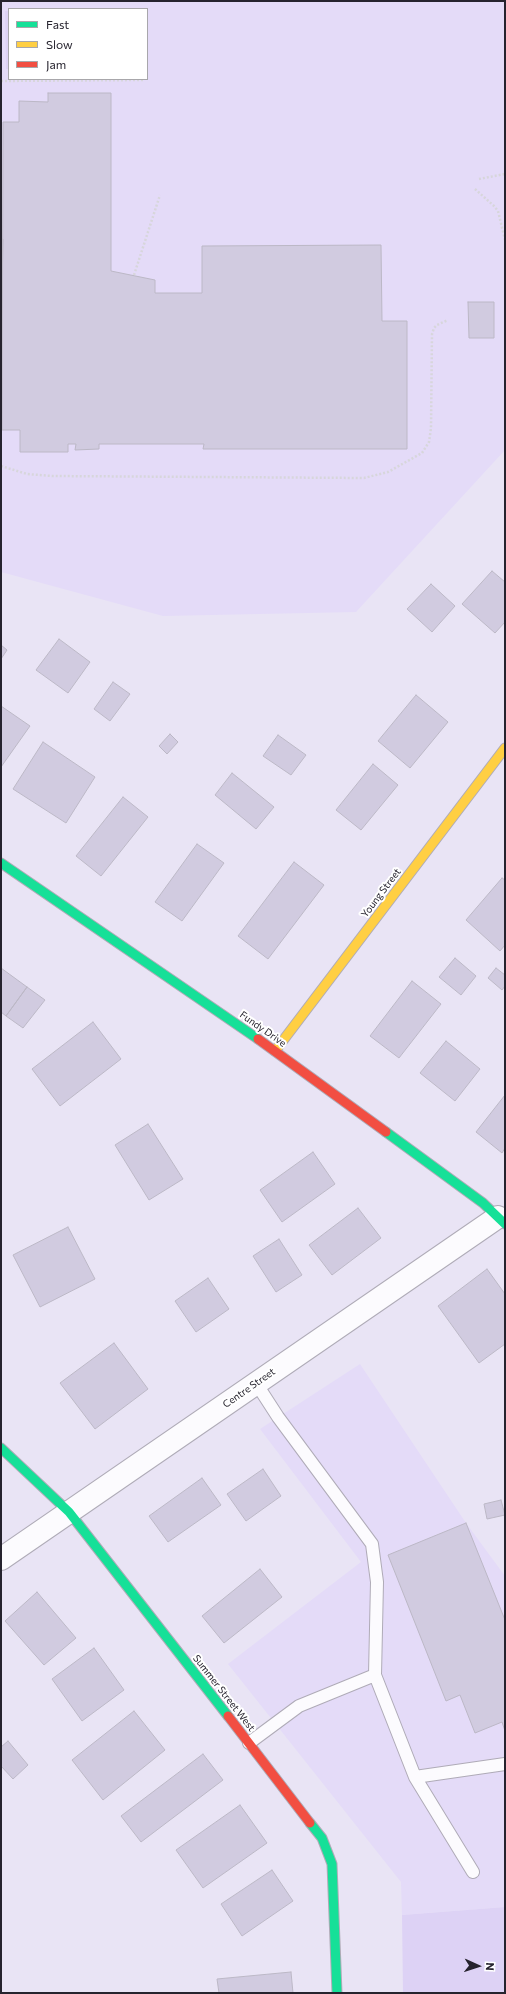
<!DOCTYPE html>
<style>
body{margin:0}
#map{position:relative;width:506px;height:1994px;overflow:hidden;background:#e9e4f5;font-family:Commissioner,sans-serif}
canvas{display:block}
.frame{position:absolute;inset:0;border:2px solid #26232e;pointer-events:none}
.legend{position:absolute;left:8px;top:8px;width:140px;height:72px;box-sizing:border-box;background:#fff;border:1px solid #a8a7ab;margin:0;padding:5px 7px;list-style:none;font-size:12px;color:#26232e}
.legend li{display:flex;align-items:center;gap:8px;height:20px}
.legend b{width:20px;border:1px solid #a8a7ab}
.north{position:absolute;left:458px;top:1946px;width:40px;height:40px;-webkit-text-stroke:3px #fff;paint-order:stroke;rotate:93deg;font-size:11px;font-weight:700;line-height:16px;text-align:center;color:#26232e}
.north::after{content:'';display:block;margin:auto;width:14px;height:18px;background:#26232e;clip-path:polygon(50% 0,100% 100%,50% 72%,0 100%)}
</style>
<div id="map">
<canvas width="506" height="1994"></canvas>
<div class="frame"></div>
<ul class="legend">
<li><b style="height:5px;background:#16e098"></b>Fast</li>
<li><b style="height:5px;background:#ffcf43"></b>Slow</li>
<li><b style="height:5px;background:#f24e42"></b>Jam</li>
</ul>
<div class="north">N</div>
</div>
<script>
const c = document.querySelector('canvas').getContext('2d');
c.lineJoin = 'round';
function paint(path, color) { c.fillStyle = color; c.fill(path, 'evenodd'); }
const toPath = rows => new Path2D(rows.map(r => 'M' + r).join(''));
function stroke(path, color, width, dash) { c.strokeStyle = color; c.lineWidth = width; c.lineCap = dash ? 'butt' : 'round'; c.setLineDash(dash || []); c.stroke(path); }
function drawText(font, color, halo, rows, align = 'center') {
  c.font = font + ' Commissioner,sans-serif'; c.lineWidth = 4; c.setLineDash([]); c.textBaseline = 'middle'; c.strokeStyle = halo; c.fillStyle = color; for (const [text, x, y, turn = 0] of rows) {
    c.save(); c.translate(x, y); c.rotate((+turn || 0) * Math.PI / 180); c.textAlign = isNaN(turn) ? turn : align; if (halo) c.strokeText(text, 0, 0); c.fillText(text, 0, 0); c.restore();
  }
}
const built = toPath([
 [1,1,505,1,505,450,356,612,163,616,1,572],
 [9,9,147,9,147,79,9,79],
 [360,1364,466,1523,505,1576,505,1907,402,1915,401,1882,228,1664,361,1562,260,1429]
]);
const green = toPath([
 [5,11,9,11,9,69,6,69],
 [505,1907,505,1993,403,1993,402,1915]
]);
const building = toPath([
 [48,93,111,93,111,271,155,280,155,293,202,293,202,246,381,245,382,321,407,321,407,449,203,449,204,444,99,444,99,449,75,450,76,444,68,444,68,452,20,452,20,430,2,430,3,122,19,122,19,101,48,102,48,93],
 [1,239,3,239,1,331,1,239],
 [468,302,494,302,494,338,469,338,468,302],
 [492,571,505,582,505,622,495,633,462,604,492,571],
 [431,584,455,606,432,632,407,609,431,584],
 [59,639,90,662,68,693,36,670,59,639],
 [1,645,7,650,1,659,1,645],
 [113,682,130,694,110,721,94,709,113,682],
 [416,695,448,722,410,768,378,741,416,695],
 [1,706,30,726,1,767,1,706],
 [170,734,178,742,167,754,159,746,170,734],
 [278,735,306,755,291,775,263,756,278,735],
 [43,742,95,777,66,823,13,789,43,742],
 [373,764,398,785,361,830,336,810,373,764],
 [232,773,274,807,256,829,215,795,232,773],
 [123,797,148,817,101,876,76,856,123,797],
 [197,844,224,863,182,921,155,902,197,844],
 [294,862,324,885,268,959,238,936,294,862],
 [502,878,505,880,505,945,500,951,466,920,502,878],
 [455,958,476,976,461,995,439,977,455,958],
 [1,968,27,987,6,1016,1,1012,1,968],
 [496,968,505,975,505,986,502,990,488,978,496,968],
 [412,981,441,1004,399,1058,370,1036,412,981],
 [27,987,45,1000,23,1028,6,1016,27,987],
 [93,1022,121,1059,60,1106,32,1069,93,1022],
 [446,1041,480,1069,455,1101,420,1073,446,1041],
 [505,1095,505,1148,502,1153,476,1132,505,1095],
 [148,1124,183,1179,149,1200,115,1145,148,1124],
 [313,1152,335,1184,282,1222,260,1190,313,1152],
 [358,1208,381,1238,332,1275,309,1245,358,1208],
 [68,1227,95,1279,40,1307,13,1255,68,1227],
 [279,1239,302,1275,276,1292,253,1256,279,1239],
 [487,1269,505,1294,505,1344,479,1363,438,1306,487,1269],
 [208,1278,229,1309,196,1332,175,1301,208,1278],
 [114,1343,148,1389,95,1429,60,1383,114,1343],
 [263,1469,281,1496,246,1521,227,1494,263,1469],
 [202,1478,221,1505,168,1542,149,1516,202,1478],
 [501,1500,505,1515,487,1519,484,1504,501,1500],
 [466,1523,505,1620,505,1731,502,1722,475,1733,460,1695,446,1701,388,1555,466,1523],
 [260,1569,282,1597,224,1643,202,1616,260,1569],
 [37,1592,76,1638,44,1665,5,1621,37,1592],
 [94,1648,124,1690,82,1721,52,1679,94,1648],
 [134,1711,165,1750,103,1800,72,1760,134,1711],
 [8,1741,28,1765,13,1779,1,1766,1,1747,8,1741],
 [203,1754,223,1780,141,1842,121,1816,203,1754],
 [240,1805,267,1843,203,1888,176,1850,240,1805],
 [272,1870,293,1901,242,1936,221,1904,272,1870],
 [291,1972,293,1993,219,1993,217,1979,291,1972]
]);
const path = toPath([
 [1,81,145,80],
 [479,179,505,174],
 [475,189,494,206,498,211,505,240],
 [134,275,160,195],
 [1,466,27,474,52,476,364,478,388,472,422,453,429,442,431,428,432,334,434,328,437,325,448,320]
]);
const lane = toPath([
 [256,1383,278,1417,372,1544,377,1582,375,1675,415,1777,473,1872],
 [249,1743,299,1706,375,1675],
 [415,1777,505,1764]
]);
const street = toPath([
 [1,1559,498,1217]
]);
const fast = toPath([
 [1,863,258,1039],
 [386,1132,483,1203,505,1224],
 [1,1448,69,1512,228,1716],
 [310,1823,322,1838,332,1864,337,1993]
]);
const slow = toPath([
 [275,1051,505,748]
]);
const jam = toPath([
 [258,1039,386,1132],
 [228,1716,310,1823]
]);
const streetNames = [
 ["Young Street",381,893,-53],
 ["Fundy Drive",263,1029,35],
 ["Centre Street",249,1388,-35],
 ["Summer Street West",224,1693,52]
];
paint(built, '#e4dbf8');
paint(green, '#ddd2f5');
paint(building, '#d1cbe0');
stroke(building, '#bcb8c6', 1);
stroke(lane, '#afabb7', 14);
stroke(street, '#afabb7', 24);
stroke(fast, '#afabb7', 11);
stroke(slow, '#afabb7', 11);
stroke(jam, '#afabb7', 11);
stroke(path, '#d7d6db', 2.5, [2, 2]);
stroke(lane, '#fcfbfe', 12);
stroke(street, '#fcfbfe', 22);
stroke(fast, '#16e098', 9);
stroke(slow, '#ffcf43', 9);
stroke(jam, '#f24e42', 9);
drawText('10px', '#26232e', '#fff', streetNames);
</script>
